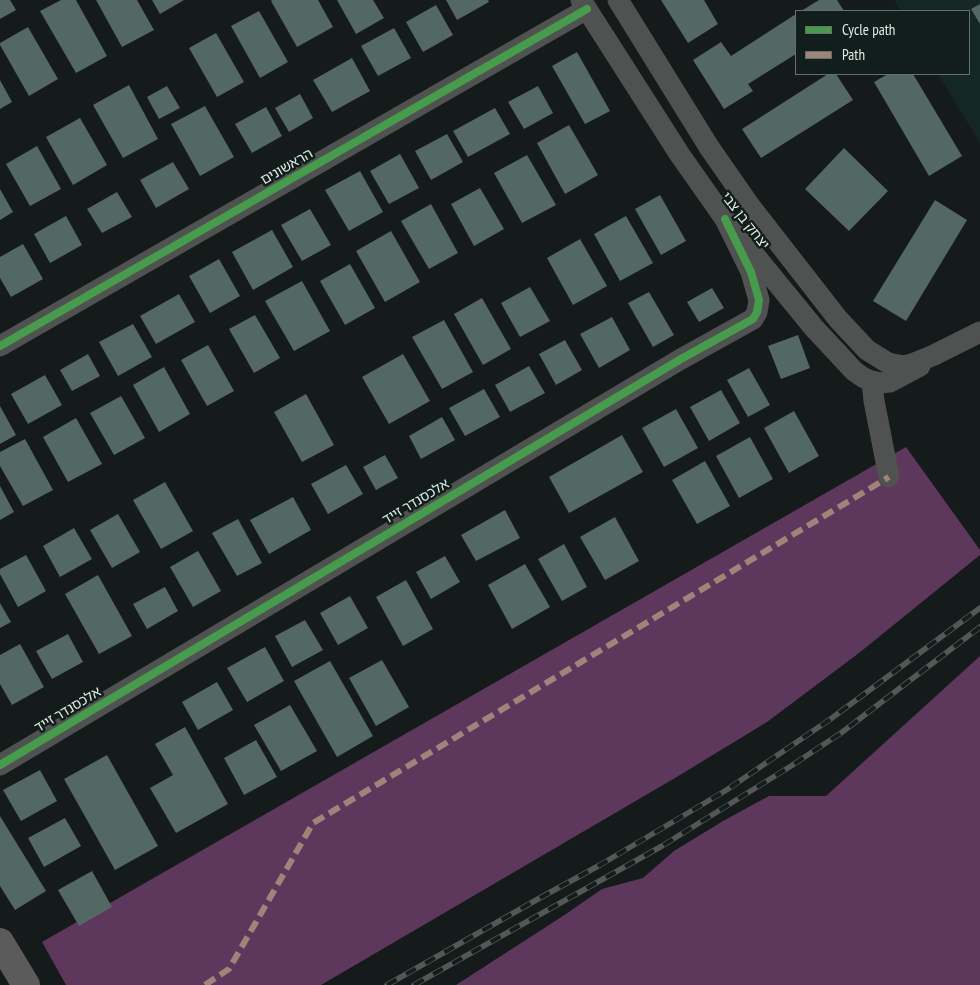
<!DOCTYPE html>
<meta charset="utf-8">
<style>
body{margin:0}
#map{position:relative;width:980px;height:985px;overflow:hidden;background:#151b1a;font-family:"PT Sans Narrow",sans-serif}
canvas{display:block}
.legend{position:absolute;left:795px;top:10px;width:175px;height:65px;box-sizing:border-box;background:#121e1b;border:1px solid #65706d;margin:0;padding:6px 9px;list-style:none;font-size:15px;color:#e1eae7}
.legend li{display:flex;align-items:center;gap:10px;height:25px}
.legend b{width:25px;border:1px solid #65706d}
</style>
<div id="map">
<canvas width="980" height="985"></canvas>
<ul class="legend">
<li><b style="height:6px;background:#469c4c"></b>Cycle path</li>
<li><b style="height:6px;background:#a18479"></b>Path</li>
</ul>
</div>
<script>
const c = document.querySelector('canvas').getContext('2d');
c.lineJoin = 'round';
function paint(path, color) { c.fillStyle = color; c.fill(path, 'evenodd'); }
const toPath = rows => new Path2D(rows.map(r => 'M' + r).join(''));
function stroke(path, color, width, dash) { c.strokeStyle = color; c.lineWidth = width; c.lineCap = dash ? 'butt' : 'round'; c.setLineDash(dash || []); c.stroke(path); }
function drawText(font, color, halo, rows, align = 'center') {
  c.font = font + ' "PT Sans Narrow","Noto Sans Hebrew",sans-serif'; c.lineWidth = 5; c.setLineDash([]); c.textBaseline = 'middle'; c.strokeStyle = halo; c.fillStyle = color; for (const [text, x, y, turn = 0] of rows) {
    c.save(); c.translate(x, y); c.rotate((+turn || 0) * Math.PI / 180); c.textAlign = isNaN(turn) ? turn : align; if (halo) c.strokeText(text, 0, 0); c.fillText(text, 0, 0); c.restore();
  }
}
const built = toPath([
 [894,0,980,0,980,143,938,74,969,74,969,11,901,11]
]);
const forest = toPath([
 [906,447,980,550,980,555,859,653,767,722,675,778,321,985,66,985,42,942],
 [980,656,980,985,456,985,566,914,602,889,643,878,674,851,723,821,769,796,826,796]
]);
const building = toPath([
 [0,0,10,0,16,10,0,19],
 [61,0,76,0,107,56,76,73,40,11],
 [96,0,137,0,154,30,122,47],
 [152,0,184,0,160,14],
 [272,0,318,0,333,27,297,47,271,1],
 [337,0,373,0,384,18,356,34],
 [446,0,488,0,489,2,457,20],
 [661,0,704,0,718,24,688,43],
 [819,0,837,0,844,11,801,11],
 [980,4,980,24,971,9],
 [436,5,453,35,423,52,406,22],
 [259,11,288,62,260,78,231,26],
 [796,14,796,54,748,84,753,91,724,109,693,60,721,42,731,56],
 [28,27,58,79,29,96,0,45,0,43],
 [394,28,411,58,378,76,361,46],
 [216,33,244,82,217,97,189,48],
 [577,52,610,111,585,124,552,66],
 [352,58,370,91,332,112,313,80],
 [828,74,836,74,853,100,761,158,742,129],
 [888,74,913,74,962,156,929,176,874,82],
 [0,80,12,102,0,109],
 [129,85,158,139,123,158,93,105],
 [167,86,180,108,159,119,147,97],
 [538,86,553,113,524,129,508,102],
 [300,94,313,118,289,132,275,108],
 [205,106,234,157,200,176,171,124],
 [266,107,282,136,252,153,235,124],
 [495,108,510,134,468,157,453,131],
 [80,118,107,165,73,185,46,137],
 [569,125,598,175,565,194,537,143],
 [447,134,463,162,431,180,415,151],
 [37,146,61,189,30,206,6,164],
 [844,148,888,191,849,231,805,189],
 [400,154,419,188,389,204,370,171],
 [527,155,556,205,522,223,494,173],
 [173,162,189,189,156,208,140,180],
 [360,171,383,212,349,231,325,190],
 [480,188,504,229,474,246,451,204],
 [0,189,13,212,0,220],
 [117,192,132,217,102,233,87,209],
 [660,195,686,241,661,255,635,209],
 [935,200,967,220,906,321,873,301],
 [431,204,458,253,429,269,401,221],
 [310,209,331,245,302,261,281,225],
 [66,216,82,245,50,263,34,234],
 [626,216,653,263,620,281,594,234],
 [272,230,293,267,253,290,232,252],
 [391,231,420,282,385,302,356,251],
 [580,239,607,286,573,305,547,258],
 [23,244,43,279,11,297,0,278,0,257],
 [219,259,240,296,210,313,189,276],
 [350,264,375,308,345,325,320,281],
 [302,281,330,331,294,351,265,301],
 [530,287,550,321,520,337,501,303],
 [712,288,724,308,699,322,687,302],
 [649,292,674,335,653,347,628,303],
 [179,294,195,322,156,344,140,316],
 [482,298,511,349,483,365,454,314],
 [255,315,280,358,254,373,229,329],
 [612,317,630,350,599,368,580,334],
 [444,320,473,372,442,389,412,337],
 [133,324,152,357,118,376,99,342],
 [798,335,810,368,781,379,768,346],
 [565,340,582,370,556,385,539,354],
 [208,345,234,391,207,406,181,360],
 [88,354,100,376,72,391,60,370],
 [403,354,430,401,389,424,362,377],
 [529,366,545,393,510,412,495,385],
 [164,367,190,414,159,432,133,385],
 [749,368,770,405,748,417,727,380],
 [45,375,62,405,28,424,11,394],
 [484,389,500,417,465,436,449,408],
 [721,390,740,423,709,441,690,407],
 [306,394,334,445,302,462,274,412],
 [121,396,145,438,114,455,90,413],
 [0,406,16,435,0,444],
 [676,409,698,448,664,467,642,428],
 [794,411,819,456,789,473,764,428],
 [442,417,455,440,421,459,409,436],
 [76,418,102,464,68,482,43,437],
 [622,435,643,472,569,513,549,477],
 [750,437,773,479,739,498,716,456],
 [25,439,53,490,23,506,0,466,0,452],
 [385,455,398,478,376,490,363,467],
 [705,461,730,506,697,524,672,480],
 [346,465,363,494,328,514,311,484],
 [165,482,193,531,161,549,133,500],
 [0,486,14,512,0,520],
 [293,497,311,530,269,554,250,520],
 [505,510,520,538,476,561,461,535],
 [118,514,140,552,112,568,90,530],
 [615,517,639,561,605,580,580,537],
 [238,519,262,563,237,576,212,533],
 [74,528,92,559,60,577,43,546],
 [564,544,587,587,562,601,538,559],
 [198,551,221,591,193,607,170,567],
 [26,555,46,591,18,607,0,574,0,569],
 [445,556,460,582,431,599,416,572],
 [525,564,550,607,512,629,488,585],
 [98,575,132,636,99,654,65,594],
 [406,580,433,629,403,646,376,597],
 [165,587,178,611,147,629,133,604],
 [350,596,368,628,338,645,320,613],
 [0,603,11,622,0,628],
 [305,620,323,650,292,667,275,636],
 [68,634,83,662,52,679,36,651],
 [20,644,44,687,12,705,0,684,0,655],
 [265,647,284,681,247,702,227,668],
 [382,660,409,707,376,726,349,678],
 [330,661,373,736,337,757,294,681],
 [217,682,233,710,198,730,182,702],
 [290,705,317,751,281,771,254,725],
 [185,727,228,804,176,833,150,788,173,775,155,744],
 [256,740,277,777,244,795,224,758],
 [107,755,158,846,115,870,64,779],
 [40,770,57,801,21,821,3,790],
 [0,816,46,891,15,910,0,886],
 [65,818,81,846,44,867,28,838],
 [92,871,112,907,79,926,58,890]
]);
const minor = toPath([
 [581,0,680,155,725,219,814,328,842,358,854,371,864,378,872,381,880,383,890,382,920,366],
 [618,0,709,147,750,206,838,319,867,350,888,363,904,366,912,364,934,355,980,332],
 [0,346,587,9],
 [872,381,874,401,889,477],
 [0,765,681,359,753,319,757,312,759,300,751,272,725,219]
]);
const major = toPath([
 [0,942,26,985]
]);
const rail = toPath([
 [387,985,538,899,600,865,725,791,832,718,980,608],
 [414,985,662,846,791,766,841,733,980,627]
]);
const quiet = toPath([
 [205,985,229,969,313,823,889,477]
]);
const cycleway = toPath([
 [0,346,587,9],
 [0,765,681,359,753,319,757,312,759,300,751,272,725,219]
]);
const streetNames = [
 ["הראשונים",287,167,-30],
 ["יצחק בן צבי",745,221,52],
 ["אלכסנדר זייד",416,502,-31],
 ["אלכסנדר זייד",68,710,-31]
];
paint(built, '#142723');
paint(forest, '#5e375d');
paint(building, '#536763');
stroke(minor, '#505151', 21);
stroke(major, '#5b5b5b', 28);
stroke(rail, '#555756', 5.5);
stroke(rail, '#121e1b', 4, [11]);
stroke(quiet, '#a18479', 6, [12, 6]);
stroke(cycleway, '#469c4c', 8);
drawText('14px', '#e1eae7', '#121e1b', streetNames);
</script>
